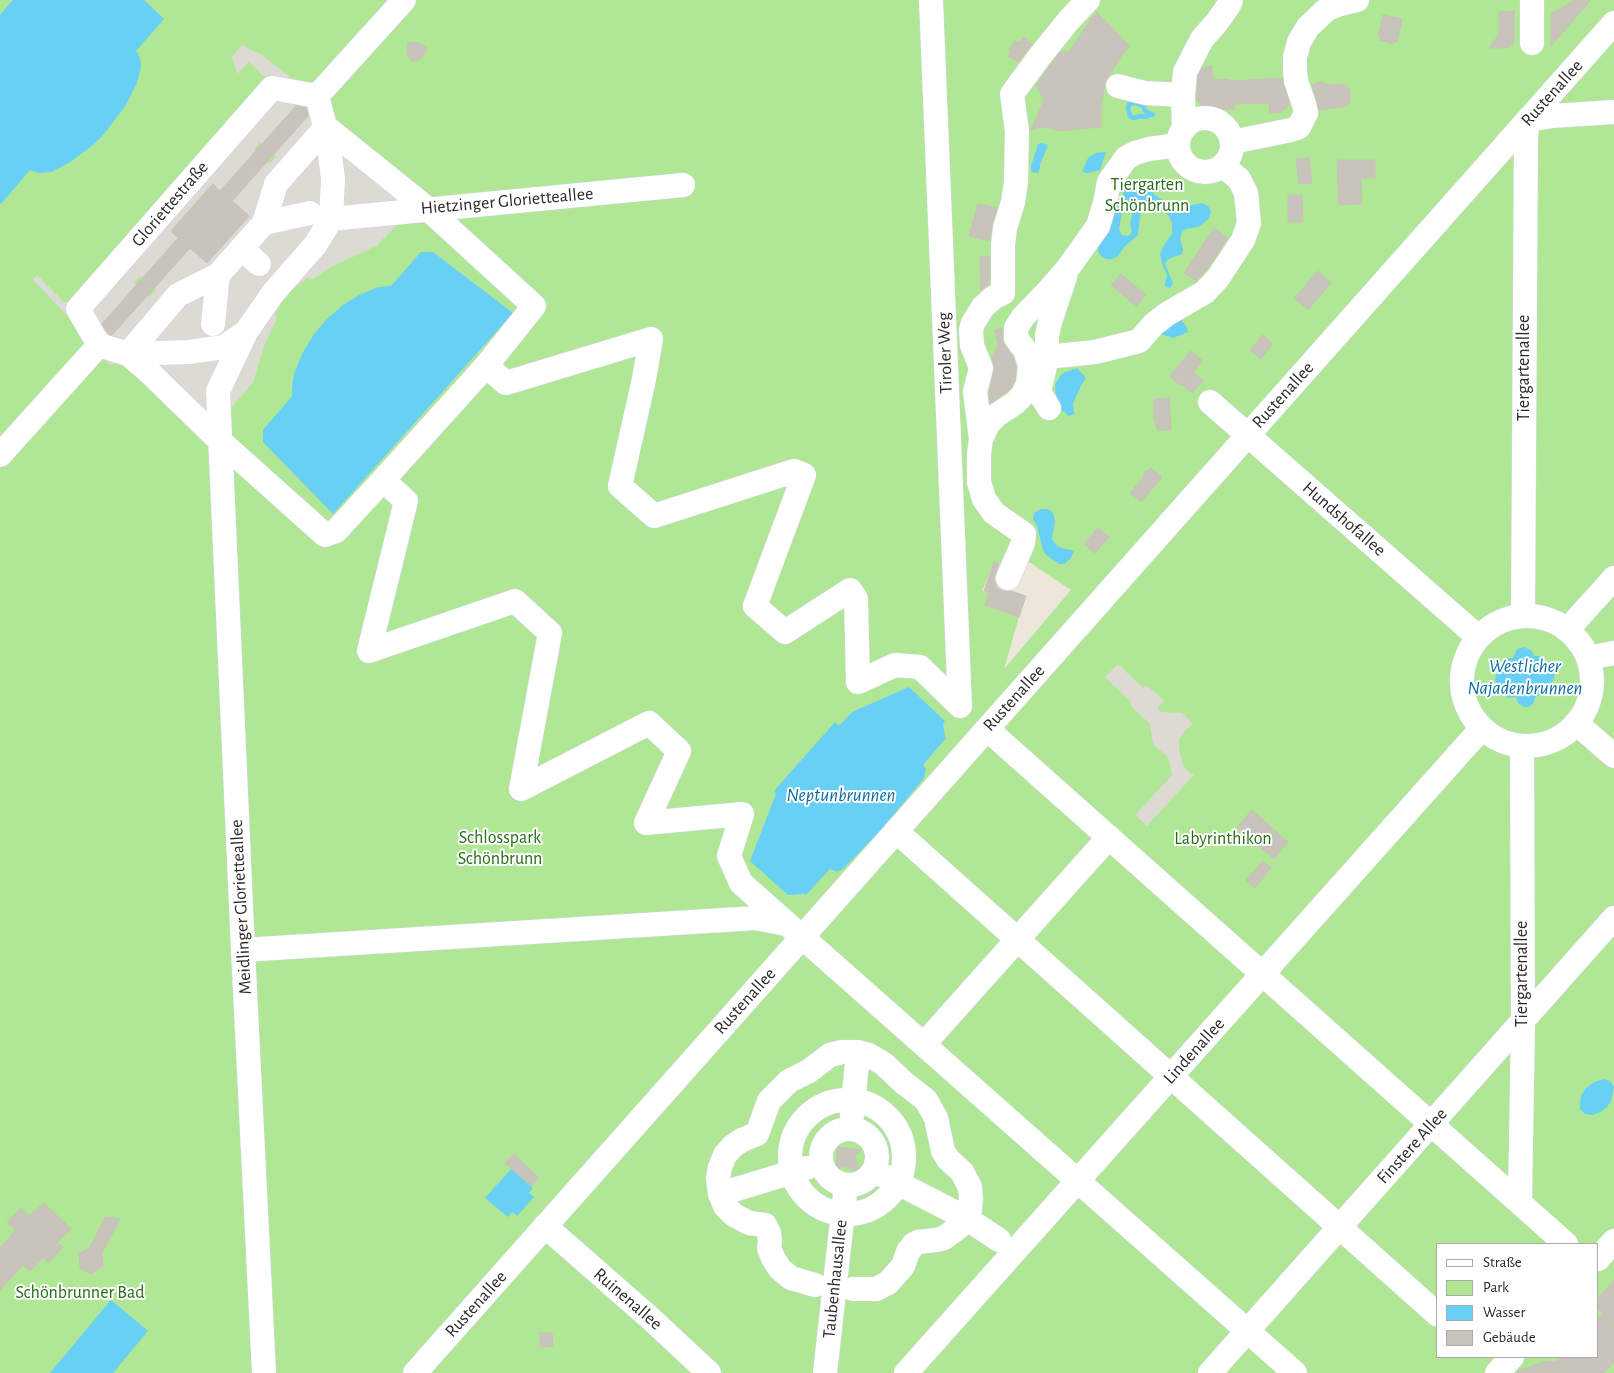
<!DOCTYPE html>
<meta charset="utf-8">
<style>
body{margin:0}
#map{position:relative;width:1614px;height:1373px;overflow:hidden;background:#ede6db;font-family:"Alegreya Sans",sans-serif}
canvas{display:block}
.legend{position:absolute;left:1436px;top:1243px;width:162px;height:115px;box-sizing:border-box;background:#fff;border:1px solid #aaa;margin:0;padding:6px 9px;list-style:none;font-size:15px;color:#2a2a2a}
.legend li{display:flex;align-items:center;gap:10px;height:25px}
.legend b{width:25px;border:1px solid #aaa}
</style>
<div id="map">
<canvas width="1614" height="1373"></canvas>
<ul class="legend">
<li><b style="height:6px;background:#fff"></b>Straße</li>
<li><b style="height:14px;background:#b0e795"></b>Park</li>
<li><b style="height:14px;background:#68cff5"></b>Wasser</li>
<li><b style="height:14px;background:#c8c3bb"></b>Gebäude</li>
</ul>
</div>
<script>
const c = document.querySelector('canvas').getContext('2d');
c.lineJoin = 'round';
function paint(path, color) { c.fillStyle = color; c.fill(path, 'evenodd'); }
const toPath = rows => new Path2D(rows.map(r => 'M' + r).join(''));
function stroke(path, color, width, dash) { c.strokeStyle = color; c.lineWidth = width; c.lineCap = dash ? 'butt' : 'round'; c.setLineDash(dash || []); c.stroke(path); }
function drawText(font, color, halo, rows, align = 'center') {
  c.font = font + ' "Alegreya Sans",sans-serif'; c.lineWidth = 4; c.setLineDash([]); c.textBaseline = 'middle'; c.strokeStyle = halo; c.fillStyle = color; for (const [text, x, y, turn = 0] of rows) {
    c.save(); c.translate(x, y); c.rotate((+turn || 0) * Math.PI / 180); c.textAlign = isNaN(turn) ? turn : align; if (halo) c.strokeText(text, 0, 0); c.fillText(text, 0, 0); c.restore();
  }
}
const green = toPath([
 [0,0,1614,0,1614,1373,0,1373],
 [1029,562,1071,590,1004,669,1019,617,1011,614,989,593,982,591,994,563,1016,571],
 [1438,1244,1598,1244,1598,1357,1438,1357]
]);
const plaza = toPath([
 [242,45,262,55,294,80,305,85,315,82,332,97,330,104,335,118,420,195,406,216,376,246,331,267,311,280,308,277,290,292,281,303,275,315,277,318,264,346,253,383,227,412,227,445,135,371,122,365,109,364,81,333,78,327,33,280,37,275,63,301,67,303,71,302,164,202,164,192,173,181,181,182,270,82,249,62,237,74,232,57],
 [301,101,312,111,274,154,276,156,270,163,267,161,232,201,249,216,207,263,190,248,154,288,156,290,150,297,148,295,111,336,101,326,136,285,134,283,140,276,143,278,178,238,171,231,212,184,220,191,256,151,254,149,260,142,262,144,264,142],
 [1118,664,1143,688,1146,685,1164,700,1157,708,1161,712,1182,713,1193,724,1184,732,1179,740,1179,748,1183,765,1189,772,1194,775,1147,826,1135,815,1172,775,1168,757,1153,744,1150,724,1132,707,1130,701,1105,677]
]);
const water = toPath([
 [13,0,144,0,164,19,136,51,140,58,141,67,137,83,126,105,104,134,93,145,69,163,51,172,39,173,30,170,1,204,0,202,0,15],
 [1042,143,1048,145,1040,165,1040,168,1038,173,1032,172,1031,170,1031,166,1038,144],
 [1106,152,1100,170,1088,173,1082,172,1088,158,1096,153],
 [1136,179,1144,183,1155,195,1167,203,1182,207,1202,203,1208,206,1211,211,1209,219,1198,227,1186,229,1182,232,1180,239,1183,249,1182,254,1168,259,1165,264,1173,283,1170,288,1165,286,1165,283,1167,275,1162,263,1160,254,1164,245,1172,234,1172,223,1169,216,1154,204,1147,203,1141,208,1138,235,1136,237,1125,246,1118,256,1112,259,1106,259,1101,256,1098,251,1098,245,1113,220,1115,205,1123,196,1124,185,1126,183],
 [1125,207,1131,209,1132,215,1130,224,1132,231,1130,235,1126,236,1122,235,1119,230,1122,212],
 [421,252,433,252,513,313,333,514,263,442,263,430,292,396,292,388,294,374,302,354,314,334,326,320,343,305,359,295,378,287,391,286],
 [1181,320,1186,326,1188,332,1173,338,1161,334,1168,327],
 [1077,368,1086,378,1082,384,1073,403,1073,408,1075,414,1068,416,1065,412,1061,410,1056,395,1055,385,1060,376,1063,373],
 [1041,509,1048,509,1053,513,1055,521,1052,539,1057,546,1065,549,1072,550,1074,552,1070,559,1064,564,1059,564,1047,556,1043,550,1037,526,1033,519,1034,513],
 [1524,647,1532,651,1534,656,1543,656,1544,665,1552,669,1555,674,1553,681,1545,686,1546,695,1536,696,1533,704,1528,707,1524,707,1518,703,1516,697,1507,698,1506,689,1497,685,1495,679,1497,673,1505,668,1504,659,1513,658,1517,649],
 [909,687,945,721,943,724,945,736,946,738,923,765,926,769,924,778,879,832,843,869,837,872,830,869,806,895,804,894,788,895,750,861,776,794,774,791,835,722,839,726,852,712],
 [1605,1079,1611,1082,1614,1087,1611,1101,1607,1107,1601,1112,1592,1115,1585,1114,1580,1109,1580,1103,1581,1096,1585,1089,1594,1082],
 [511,1169,533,1188,529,1193,534,1197,517,1216,512,1212,508,1217,485,1198],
 [111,1300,148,1331,113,1373,50,1373]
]);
const stream = toPath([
 [1128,109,1129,104,1137,103,1144,107,1145,111,1153,115],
 [1128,109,1130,116,1133,118,1141,116,1146,117,1150,115]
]);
const building = toPath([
 [1575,0,1591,0,1551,46,1551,13,1555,12,1575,0],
 [1514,11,1514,43,1508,48,1489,48,1499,34,1499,12,1514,11],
 [1097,12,1130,47,1122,55,1105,82,1101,106,1101,127,1056,131,1055,129,1042,127,1031,130,1044,100,1036,85,1040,81,1040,80,1060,52,1069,52,1093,16,1095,17,1097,12],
 [1383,15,1402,19,1397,42,1395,41,1394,44,1380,40,1381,38,1378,37,1383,15],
 [1024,37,1032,44,1018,62,1008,56,1011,52,1009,50,1015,41,1019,42,1024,37],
 [408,42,419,43,427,48,422,58,412,62,407,53,408,42],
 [1211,66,1214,80,1224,79,1235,81,1282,78,1289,102,1287,107,1281,112,1270,113,1269,103,1234,104,1234,110,1218,108,1217,118,1204,117,1205,109,1197,100,1198,76,1202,68,1211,66],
 [1319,82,1331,85,1342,84,1346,85,1349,89,1350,95,1350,102,1347,106,1319,110,1312,86,1319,82],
 [296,106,306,108,308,116,232,201,249,216,207,263,190,248,112,335,109,334,102,324,178,238,171,231,213,184,220,191,296,106],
 [1309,158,1312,183,1299,184,1296,159,1309,158],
 [1337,160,1375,160,1375,178,1361,178,1362,204,1339,205,1337,160],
 [1288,195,1302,195,1303,222,1288,222,1288,195],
 [978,204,997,208,992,224,989,241,969,236,978,204],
 [1214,228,1228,238,1207,269,1196,281,1184,273,1214,228],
 [989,256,989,284,981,290,980,257,989,256],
 [1318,271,1331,283,1308,310,1294,298,1318,271],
 [1121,274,1146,295,1136,306,1111,285,1121,274],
 [1002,328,1002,338,1005,346,1013,356,1016,367,1015,380,1011,388,1006,392,990,403,989,393,994,371,992,358,998,345,995,330,1002,328],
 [1263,335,1273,344,1261,359,1250,350,1263,335],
 [1191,351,1203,361,1193,372,1203,381,1192,393,1183,385,1181,386,1170,376,1191,351],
 [1169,398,1171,430,1158,430,1154,419,1154,399,1169,398],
 [1151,468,1162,477,1141,502,1130,493,1143,478,1144,473,1151,468],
 [1098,528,1109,537,1095,553,1084,544,1098,528],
 [994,562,999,564,994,579,997,587,1003,591,1011,591,1026,596,1019,617,985,605,989,593,984,591,994,562],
 [1252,810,1288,842,1274,859,1237,827,1252,810],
 [1263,861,1271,868,1255,888,1246,880,1263,861],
 [837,1147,861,1150,855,1156,859,1173,845,1166,835,1170,838,1155,837,1147],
 [514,1154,539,1178,531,1186,505,1163,514,1154],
 [44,1203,71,1229,57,1243,63,1247,48,1263,43,1258,30,1271,23,1265,0,1290,0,1248,16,1230,7,1222,21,1208,29,1216,44,1203],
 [105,1217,120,1219,102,1253,103,1266,91,1274,80,1268,79,1254,90,1247,105,1217],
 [1614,1280,1614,1362,1604,1373,1518,1373,1518,1371,1546,1361,1555,1362,1560,1357,1598,1357,1598,1319,1603,1314,1598,1309,1598,1298,1614,1280],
 [540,1333,552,1333,553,1346,540,1347,540,1333]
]);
const minor = toPath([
 [931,0,960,706],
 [1532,43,1532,0],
 [1118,86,1145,93,1183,95],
 [317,96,404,0],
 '1178 145a27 27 0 1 1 54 0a27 27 0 1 1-54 0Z',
 [326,127,428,209,534,306,486,366,383,480,336,531,325,535,220,441,149,372,128,354,178,295,218,275,264,223,276,184,326,127],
 [1184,129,1183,95,1185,72,1202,39,1217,22,1229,5,1231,0],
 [1232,142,1291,130,1299,127,1306,113,1304,104,1296,81,1295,69,1295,57,1299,42,1308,27,1327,9,1340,4,1357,0],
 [331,219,683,185],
 [264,223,310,213],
 [242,249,259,264],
 [1065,277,1050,322,1047,335,1047,357,1095,352,1139,341,1154,324,1167,314,1205,292,1218,278,1243,240,1249,223,1246,193,1239,179,1223,166],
 [213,324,218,275],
 [246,332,218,391,243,950,264,1373],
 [99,345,128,354,189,352,224,347,246,332,273,293,316,244,331,219,333,179,328,138,317,96],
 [99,345,78,309,272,88,317,96],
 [486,366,506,383,651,339,644,379,620,486,654,516,794,471,804,475,755,606,785,632,850,590,856,599,858,682,895,665,920,667,960,706],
 [1045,366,1039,392,1049,408],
 [1210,402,1478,637],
 [981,439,975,392,981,368,972,345,971,330,973,323,983,307,993,298,1003,293,1003,245,1005,228,1013,202,1016,182,1017,131,1012,94,1040,56,1069,20,1088,0],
 [0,455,99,345],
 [383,480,406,501,369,651,515,601,550,633,521,789,649,723,679,751,646,823,742,814,729,856,741,883,1295,1373],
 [1008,578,1023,543,1024,534,994,513,984,499,979,482,979,454,981,439,988,424,997,415,1015,403,1022,396,1028,384,1030,365,1025,350,1016,338,1016,328,1023,317,1050,289,1068,268,1098,226,1105,203,1109,182,1126,158,1135,153,1149,149,1178,145],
 [1523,616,1526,137,1528,120,1552,116,1614,112],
 '1462 681a65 65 0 1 1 130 0a65 65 0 1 1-130 0Z',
 [1567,630,1614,578],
 [1588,658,1614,653],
 [1576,723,1614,756],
 [987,729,1566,1244],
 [896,831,1438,1315],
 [243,950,756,918,786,924],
 [924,1044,1109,837],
 '790 1157a57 57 0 1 1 114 0a57 57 0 1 1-114 0Z',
 [852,1115,858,1052],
 '821 1157a28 28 0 1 1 56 0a28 28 0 1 1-56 0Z',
 [884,1176,966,1218,999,1240],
 [720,1194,806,1168],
 [1520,1203,1523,1022,1522,746],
 [545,1226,650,1318,709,1373],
 [1598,1259,1614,1241],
 [815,1285,791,1278,780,1269,773,1258,769,1248,770,1240,769,1233,765,1225,749,1223,734,1215,725,1206,720,1194,718,1178,720,1167,725,1155,733,1146,742,1140,757,1134,769,1101,789,1081,809,1071,830,1055,842,1052,858,1052,869,1055,884,1064,904,1083,926,1100,936,1118,943,1151,948,1159,962,1172,970,1187,971,1198,970,1210,966,1218,959,1227,944,1238,936,1240,918,1242,914,1244,908,1252,903,1266,888,1283,876,1289,853,1289],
 [415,1373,1614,23],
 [825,1373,846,1185],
 [906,1373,1482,728],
 [1210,1373,1614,918],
 [1497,1373,1512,1357]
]);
const streetNames = [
 ["Rustenallee",1552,93,-48],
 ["Hietzinger Glorietteallee",507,201,-5],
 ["Gloriettestraße",170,204,-49],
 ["Tiroler Weg",945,353,-92],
 ["Tiergartenallee",1524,368,-90],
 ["Rustenallee",1283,395,-48],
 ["Hundshofallee",1344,519,41],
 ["Rustenallee",1014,698,-48],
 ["Meidlinger Glorietteallee",241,907,-93],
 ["Tiergartenallee",1522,974,-90],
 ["Rustenallee",745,1001,-48],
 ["Lindenallee",1194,1051,-48],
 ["Finstere Allee",1412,1146,-48],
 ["Taubenhausallee",835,1279,-84],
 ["Ruinenallee",628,1299,41],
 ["Rustenallee",476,1304,-48]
];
const parkNames = [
 ["Tiergarten",1147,185],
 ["Schönbrunn",1147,206],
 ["Schlosspark",500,838],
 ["Schönbrunn",500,859],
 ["Labyrinthikon",1223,839],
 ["Schönbrunner Bad",80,1293]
];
const waterNames = [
 ["Westlicher",1525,666],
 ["Najadenbrunnen",1525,688],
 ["Neptunbrunnen",841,795]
];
paint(green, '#b0e795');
paint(plaza, '#ddd9d3');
paint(water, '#68cff5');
stroke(stream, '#68cff5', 4.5);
paint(building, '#c8c3bb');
stroke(building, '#c9c2b5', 1);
stroke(minor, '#d1d4e4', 25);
stroke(minor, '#fff', 24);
drawText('18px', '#2a2a2a', '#fff', streetNames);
drawText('18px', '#276c16', '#fff', parkNames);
drawText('italic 19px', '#066ba3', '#fff', waterNames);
</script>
